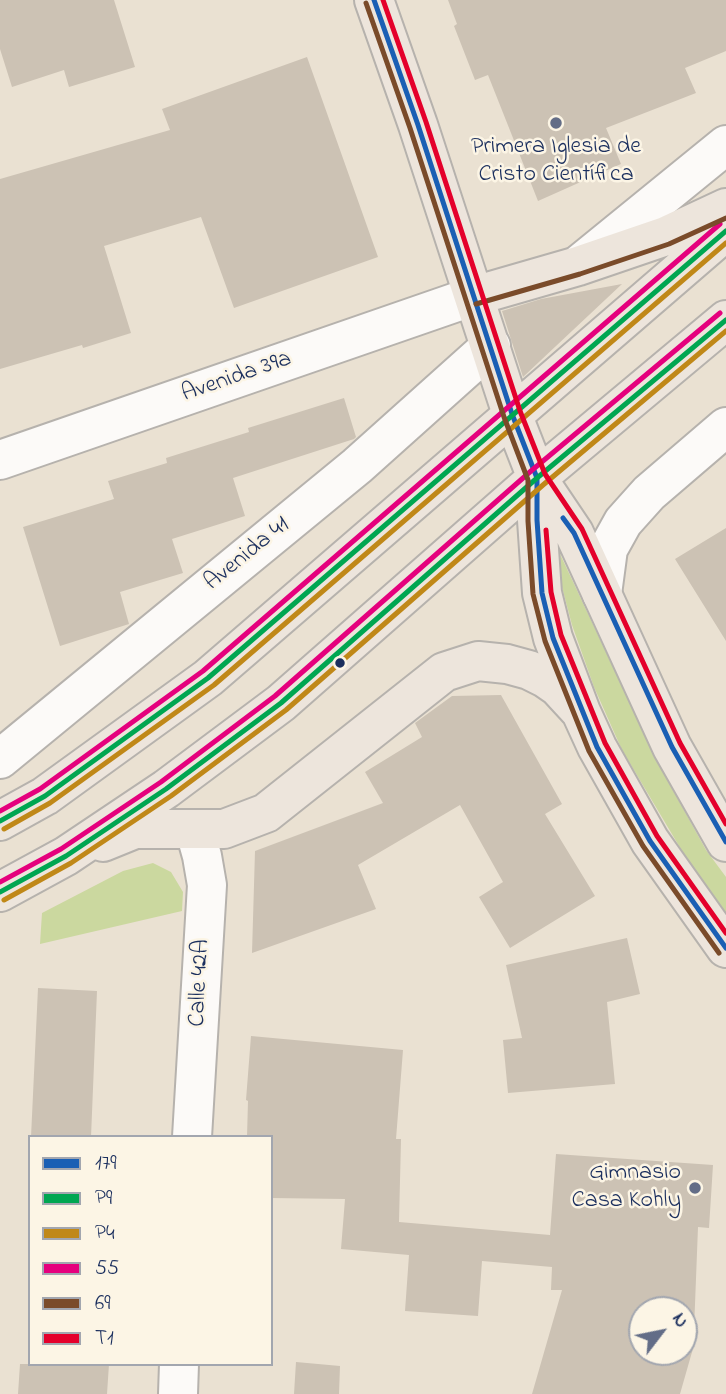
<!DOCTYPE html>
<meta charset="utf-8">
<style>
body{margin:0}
#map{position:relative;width:726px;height:1394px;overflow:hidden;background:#eae1d2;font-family:"Indie Flower",sans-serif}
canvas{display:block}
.legend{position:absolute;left:28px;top:1135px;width:245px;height:231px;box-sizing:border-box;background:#fcf5e5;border:2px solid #a2a6af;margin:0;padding:9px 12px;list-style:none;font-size:21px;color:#1b2f5e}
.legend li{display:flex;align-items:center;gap:14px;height:35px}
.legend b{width:35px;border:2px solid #a2a6af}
.north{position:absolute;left:628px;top:1296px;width:70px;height:70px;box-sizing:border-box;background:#fcf5e5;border:2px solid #a2a6af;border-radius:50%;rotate:58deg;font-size:19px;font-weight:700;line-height:28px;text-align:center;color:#1b2f5e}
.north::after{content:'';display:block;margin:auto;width:24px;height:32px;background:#636d87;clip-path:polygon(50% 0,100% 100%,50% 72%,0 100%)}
</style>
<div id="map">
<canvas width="726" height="1394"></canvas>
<ul class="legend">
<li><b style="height:9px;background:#1a5fb4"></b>179</li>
<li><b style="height:9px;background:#00a651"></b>P9</li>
<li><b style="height:9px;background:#c08818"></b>P4</li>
<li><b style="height:9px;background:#e5007d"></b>55</li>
<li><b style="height:9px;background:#7a4b2a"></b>69</li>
<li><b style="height:9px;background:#e4002b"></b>T1</li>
</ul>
<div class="north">N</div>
</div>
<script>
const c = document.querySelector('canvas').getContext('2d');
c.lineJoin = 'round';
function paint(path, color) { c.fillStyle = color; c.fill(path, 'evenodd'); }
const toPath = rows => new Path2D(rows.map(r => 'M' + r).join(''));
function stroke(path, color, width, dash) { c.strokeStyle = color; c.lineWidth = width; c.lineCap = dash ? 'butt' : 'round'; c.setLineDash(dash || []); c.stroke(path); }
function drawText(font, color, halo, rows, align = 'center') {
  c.font = font + ' "Indie Flower",sans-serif'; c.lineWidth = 5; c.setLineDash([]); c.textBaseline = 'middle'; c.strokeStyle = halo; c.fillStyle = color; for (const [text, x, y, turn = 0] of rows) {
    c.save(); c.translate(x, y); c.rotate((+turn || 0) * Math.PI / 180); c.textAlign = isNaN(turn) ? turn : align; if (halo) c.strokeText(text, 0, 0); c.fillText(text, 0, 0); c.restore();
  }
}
const green = toPath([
 [560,554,658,763,706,850,726,877,726,915,685,856,622,750,594,687,572,625,562,587],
 [153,863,171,872,183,892,182,911,40,944,42,913,123,871]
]);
const building = toPath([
 [0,0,114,0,135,67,69,87,64,70,12,87,0,49],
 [448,0,726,0,726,51,685,68,696,93,606,128,621,164,538,201,488,75,475,80,454,26,457,24],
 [307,57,378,257,234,308,201,217,104,246,131,333,83,348,82,345,0,369,0,179,170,130,162,109],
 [622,284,523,377,502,311,541,299],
 [344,398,356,437,354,439,233,478,245,516,172,539,183,573,120,592,129,624,60,646,23,527,114,499,108,481,167,463,166,458,249,432,248,428],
 [726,528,726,641,675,559],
 [501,695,562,804,545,814,595,896,510,948,479,897,503,882,460,805,358,865,376,909,252,953,255,851,383,803,365,772,422,737,415,723,452,696],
 [627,938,640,994,607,1002,615,1084,508,1093,503,1040,522,1038,506,965],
 [38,988,97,991,91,1137,31,1137],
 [251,1036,403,1050,396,1139,401,1139,399,1222,550,1235,556,1154,713,1165,709,1228,698,1227,694,1330,698,1331,680,1394,532,1394,562,1290,551,1290,552,1267,482,1261,478,1316,405,1311,409,1255,341,1249,345,1199,271,1198,271,1137,247,1137,248,1101,246,1100],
 [642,1310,684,1310,684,1352,642,1352],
 [296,1362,340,1366,339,1394,294,1394],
 [20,1364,109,1364,107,1394,18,1394]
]);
const minor = toPath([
 [581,263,726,145],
 [0,460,474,296],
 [602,594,608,549,623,522,649,493,726,427],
 [0,759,357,466,491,346],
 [192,1137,207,885,202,856,195,831],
 [178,1394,179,1364]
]);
const major = toPath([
 [374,0,418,125,512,414,537,478,574,533,672,747,726,842],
 [474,296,578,266,666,236,726,208],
 [537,478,537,520,542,593,553,638,581,712,597,747,650,841,726,948],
 [0,821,45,796,208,678,726,231],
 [103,842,135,829,224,829,266,813,444,672,478,661,507,664,529,670,545,678,558,687,581,712],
 [0,892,66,856,166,789,281,703,537,478,726,320]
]);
const bus1 = toPath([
 [374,0,418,125,512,414,537,478,537,520,542,593,553,638,597,747,650,841,726,948],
 [563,518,574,533,672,747,726,842]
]);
const bus2 = toPath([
 [0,821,45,796,208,678,726,231],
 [0,892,66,856,166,789,281,703,537,478,726,320]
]);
const bus3 = toPath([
 [4,829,50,803,214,685,726,243],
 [4,900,71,863,171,796,286,710,543,485,726,331]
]);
const bus4 = toPath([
 [0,811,40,789,203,671,720,224],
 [0,882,61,849,161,782,275,696,531,471,720,313]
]);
const bus5 = toPath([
 [366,3,410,128,504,417,528,480,528,521,533,594,545,641,589,751,643,846,719,953],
 [476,304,580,274,669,244,726,218]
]);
const bus6 = toPath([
 [383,0,426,122,520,411,545,474,582,529,680,743,726,824],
 [546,530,551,592,561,635,605,743,657,836,726,933]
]);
const markers = [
 [556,123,7,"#636d87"],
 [340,663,6,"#1b2f5e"],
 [695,1188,7,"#636d87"]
];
const poiNames = [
 ["Primera Iglesia de",556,148],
 ["Cristo Científica",556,176],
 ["Gimnasio",681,1174,"right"],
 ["Casa Kohly",681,1202,"right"]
];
const streetNames = [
 ["Avenida 39a",237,378,-19],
 ["Avenida 41",248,555,-39],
 ["Calle 42A",201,983,-87]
];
paint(green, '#cbd89f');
paint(building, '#ccc2b4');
stroke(minor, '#b6b2ad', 42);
stroke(major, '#b6b2ad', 42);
stroke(minor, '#fcfaf8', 38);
stroke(major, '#ede5dc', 38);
stroke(bus1, '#1a5fb4', 5);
stroke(bus2, '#00a651', 5);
stroke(bus3, '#c08818', 5);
stroke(bus4, '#e5007d', 5);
stroke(bus5, '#7a4b2a', 5);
stroke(bus6, '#e4002b', 5);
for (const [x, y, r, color] of markers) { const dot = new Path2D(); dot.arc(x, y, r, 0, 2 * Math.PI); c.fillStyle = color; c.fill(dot); stroke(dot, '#fcf5e5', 2.5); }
drawText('24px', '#1b2f5e', '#fcf5e5', poiNames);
drawText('24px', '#1b2f5e', '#fcf5e5', streetNames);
</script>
